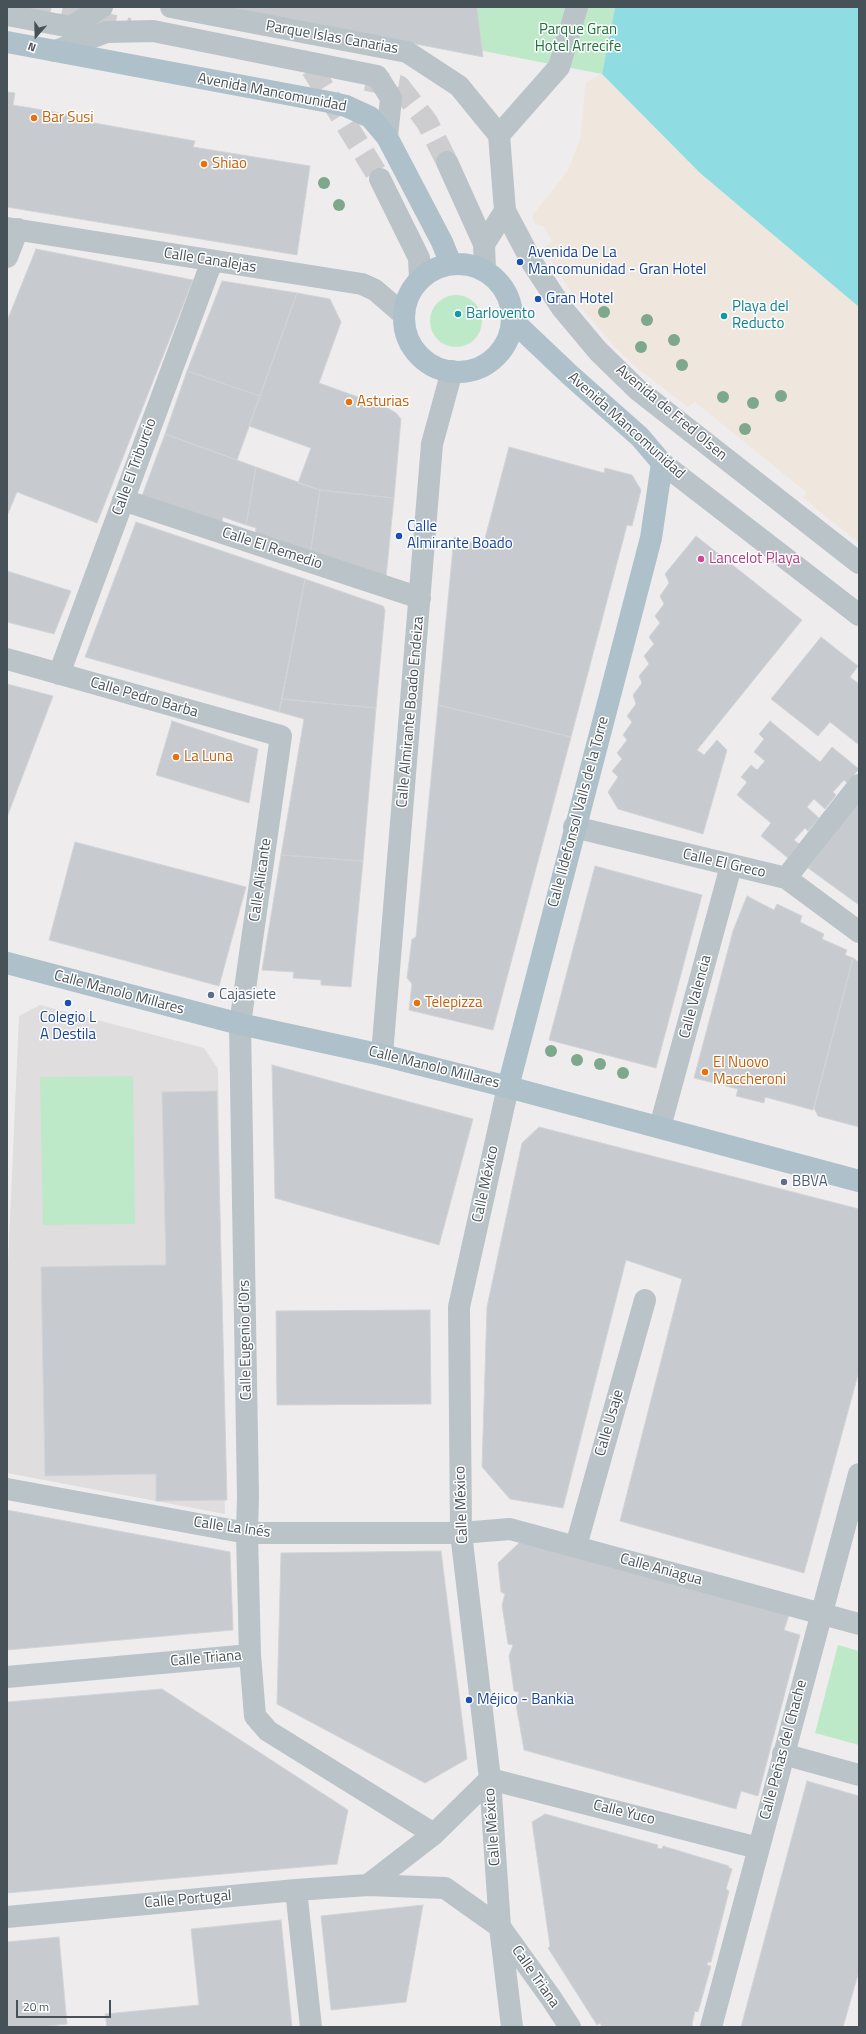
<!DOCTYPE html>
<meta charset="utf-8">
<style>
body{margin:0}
#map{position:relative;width:866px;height:2034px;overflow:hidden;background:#efeced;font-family:"Titillium Web",sans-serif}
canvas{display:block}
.frame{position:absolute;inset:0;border:8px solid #475258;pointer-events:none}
.north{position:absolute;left:16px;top:16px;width:40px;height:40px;-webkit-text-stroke:3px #fff;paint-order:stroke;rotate:200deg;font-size:11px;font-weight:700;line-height:16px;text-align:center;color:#475258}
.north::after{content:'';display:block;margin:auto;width:14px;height:18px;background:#475258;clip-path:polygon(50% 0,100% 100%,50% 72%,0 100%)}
.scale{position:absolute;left:16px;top:2000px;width:95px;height:18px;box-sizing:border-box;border:2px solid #475258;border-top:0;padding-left:5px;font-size:12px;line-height:14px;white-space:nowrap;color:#475258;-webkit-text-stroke:3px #fff;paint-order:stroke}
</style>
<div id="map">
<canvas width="866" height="2034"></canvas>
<div class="frame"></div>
<div class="north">N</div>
<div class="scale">20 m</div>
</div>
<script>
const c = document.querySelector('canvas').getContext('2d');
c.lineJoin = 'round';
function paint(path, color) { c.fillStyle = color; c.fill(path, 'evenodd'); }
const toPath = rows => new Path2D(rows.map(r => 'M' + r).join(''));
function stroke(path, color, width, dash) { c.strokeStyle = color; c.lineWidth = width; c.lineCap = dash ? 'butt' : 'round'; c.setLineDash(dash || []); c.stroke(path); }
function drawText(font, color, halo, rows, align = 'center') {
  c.font = font + ' "Titillium Web",sans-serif'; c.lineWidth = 3; c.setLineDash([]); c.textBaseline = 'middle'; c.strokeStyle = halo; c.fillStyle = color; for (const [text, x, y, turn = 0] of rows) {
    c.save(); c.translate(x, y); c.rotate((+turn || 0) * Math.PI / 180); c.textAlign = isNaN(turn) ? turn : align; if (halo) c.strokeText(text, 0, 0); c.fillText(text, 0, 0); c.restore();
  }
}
const education = toPath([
 [40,1005,204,1048,218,1069,225,1514,7,1473,7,1286,19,1016]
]);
const green = toPath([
 [256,7,615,7,602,74],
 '430 321a26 26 0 1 1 52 0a26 26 0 1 1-52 0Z',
 [133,1076,135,1224,43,1225,40,1077],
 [838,1645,859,1651,859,1745,815,1733]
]);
const sand = toPath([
 [602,74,700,173,859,307,859,543,803,498,806,492,695,402,688,407,637,368,614,346,580,306,543,248,552,242,544,227,534,223,532,216,567,172,580,140,586,82]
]);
const water = toPath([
 [615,7,859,7,859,307,700,173,602,74]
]);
const building = toPath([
 [225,7,477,7,483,57,225,7],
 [7,92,15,93,13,105,72,115,72,119,195,141,193,147,310,166,297,255,7,207,7,92],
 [36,249,193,280,97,523,17,492,7,516,7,321,36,249],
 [222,281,297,293,260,396,187,371,222,281],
 [297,293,330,299,341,322,319,383,386,407,396,413,401,419,394,498,320,490,298,483,311,448,249,426,297,293],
 [187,371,260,396,237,460,165,434,187,371],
 [165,434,256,467,246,525,223,517,221,525,142,496,165,434],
 [509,447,604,473,605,468,632,475,641,490,632,526,627,525,571,737,438,705,454,537,483,546,509,447],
 [256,467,320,490,310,555,255,537,256,528,246,525,256,467],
 [320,490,394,498,386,577,310,555,320,490],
 [136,522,305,579,279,712,85,657,136,522],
 [696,536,802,620,697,750,704,755,717,740,727,750,703,834,618,809,608,792,618,777,612,771,622,759,617,753,627,740,623,735,632,722,627,716,636,704,633,695,642,683,639,676,649,664,644,656,654,644,649,637,660,623,655,616,664,604,660,596,669,583,665,574,696,536],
 [7,571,71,591,54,634,7,622,7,571],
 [305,579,383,606,385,610,376,708,282,699,305,579],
 [821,637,858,666,850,677,859,684,859,745,830,722,818,736,771,699,821,637],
 [7,684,53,696,7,817,7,684],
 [282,699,376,708,363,861,281,855,304,719,279,712,282,699],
 [438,705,571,737,493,1030,409,1010,412,984,407,978,412,939,416,937,438,705],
 [172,721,258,749,249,803,156,775,172,721],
 [770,721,820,762,832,747,859,769,847,783,844,780,833,792,836,795,825,809,814,799,807,807,819,818,808,831,805,828,794,840,799,844,788,858,761,836,771,823,737,795,747,782,741,777,751,765,757,770,765,761,754,752,764,739,759,734,770,721],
 [859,801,859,905,808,868,859,801],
 [75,842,246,887,219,986,49,940,75,842],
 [281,855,363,861,351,987,321,985,321,980,293,978,294,972,262,970,281,855],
 [595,866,702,895,656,1068,549,1040,595,866],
 [747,896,774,910,777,904,802,916,800,922,824,934,822,939,847,950,845,955,853,958,813,1110,765,1097,764,1103,736,1096,738,1089,694,1078,733,931,747,896],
 [853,958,859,962,859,1127,818,1116,814,1108,853,958],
 [272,1065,473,1119,439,1245,275,1198,272,1065],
 [217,1091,227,1500,156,1501,156,1474,45,1476,41,1267,166,1265,162,1092,217,1091],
 [539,1127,859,1209,859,1371,804,1573,620,1521,682,1279,626,1260,563,1508,510,1499,482,1467,487,1307,522,1143,539,1127],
 [430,1310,431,1404,277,1405,276,1311,430,1310],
 [7,1510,230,1552,233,1630,7,1650,7,1510],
 [520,1542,789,1615,784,1630,800,1635,758,1796,741,1791,736,1809,524,1750,516,1704,519,1692,514,1691,509,1656,513,1645,508,1644,502,1605,505,1594,501,1592,498,1563,520,1542],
 [441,1551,467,1759,425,1783,277,1704,281,1553,441,1551],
 [162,1689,348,1810,337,1864,7,1893,7,1702,162,1689],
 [807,1781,859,1796,859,1971,843,2027,741,2027,807,1781],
 [545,1814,658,1845,657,1848,662,1849,663,1846,729,1866,728,1867,732,1869,726,1889,729,1891,711,1962,708,1962,707,1965,711,1966,698,2012,695,2011,692,2024,693,2027,602,2027,600,2023,597,2025,548,1948,550,1946,532,1822,545,1814],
 [423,1905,406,2002,331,2010,321,1916,423,1905],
 [281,1920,292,2027,107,2027,105,2014,199,2005,191,1929,281,1920],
 [59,1937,67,2024,40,2027,7,2027,7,1942,59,1937]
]);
const minorTunnel = toPath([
 [29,7,129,29],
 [312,69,380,179],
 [366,80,399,86,427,122,447,162]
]);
const minor = toPath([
 [171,7,407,52,459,86,499,135],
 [7,15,71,27,102,7],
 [55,51,107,32,153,31,377,76,391,98,387,137],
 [499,135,559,67,577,7],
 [447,162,484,244,485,271],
 [380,179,419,258,420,279],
 [505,211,533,264,562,308,598,351,638,390,859,563],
 [7,228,362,284,375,290,404,315],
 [484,244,505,211,499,135],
 [7,257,18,229],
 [662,463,859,615],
 [123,500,420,598],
 [7,659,281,736,240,1024,248,1497,247,1533,250,1655,255,1716,268,1731,434,1834],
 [59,674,212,261],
 [574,827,786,878,859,932],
 [786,878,859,785],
 [382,1055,432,444,452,371],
 [508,1087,459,1307,461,1533,490,1779,500,1927,512,2027],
 [660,1127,731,866],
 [7,1489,247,1533,461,1533,510,1529,859,1624],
 [576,1546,645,1300],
 [7,1677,250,1655],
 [783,1754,859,1775],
 [368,1885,434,1834,490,1779,758,1848],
 [296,1890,311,2027],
 [7,1917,296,1890,368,1885,445,1888,500,1927,551,1998,570,2027],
 [711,2027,859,1474]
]);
const major = toPath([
 [7,42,329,102,346,106,370,117,387,137,442,242,451,264],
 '404 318a54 54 0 1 1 108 0a54 54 0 1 1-108 0Z',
 [7,963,240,1024,382,1055,508,1087,859,1181],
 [508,1087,651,538,662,463,640,437,570,375,512,320]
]);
const trees = [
 [324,183],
 [339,205],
 [604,312],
 [647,320],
 [674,340],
 [641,347],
 [682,365],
 [781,396],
 [723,397],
 [753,403],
 [745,429],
 [551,1051],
 [577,1060],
 [600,1064],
 [623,1073]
];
const markers = [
 [34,118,4,"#e8710a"],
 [204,164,4,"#e8710a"],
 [520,262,4,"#1a4fb4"],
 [538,299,4,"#1a4fb4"],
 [458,314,4,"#0f9aa8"],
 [724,316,4,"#0f9aa8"],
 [349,402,4,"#e8710a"],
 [399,536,4,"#1a4fb4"],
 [701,559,4,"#d1479c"],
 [176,757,4,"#e8710a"],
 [211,995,4,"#5c6f8a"],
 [68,1003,4,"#1a4fb4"],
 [417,1003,4,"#e8710a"],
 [705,1072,4,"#e8710a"],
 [784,1182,4,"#5c6f8a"],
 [469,1700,4,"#1a4fb4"]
];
const parkNames = [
 ["Parque Gran",578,30],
 ["Hotel Arrecife",578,47]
];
const streetNames = [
 ["Parque Islas Canarias",332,38,10],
 ["Avenida Mancomunidad",272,93,11],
 ["Calle Canalejas",210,261,9],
 ["Avenida de Fred Olsen",671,413,40],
 ["Avenida Mancomunidad",626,426,42],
 ["Calle El Triburcio",135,467,-70],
 ["Calle El Remedio",272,549,18],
 ["Calle Pedro Barba",144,698,16],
 ["Calle Almirante Boado Endeiza",411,712,-85],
 ["Calle Ildefonsol Valls de la Torre",579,812,-75],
 ["Calle El Greco",724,864,13],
 ["Calle Alicante",261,880,-82],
 ["Calle Manolo Millares",119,993,15],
 ["Calle Valencia",696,997,-75],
 ["Calle Manolo Millares",434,1068,14],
 ["Calle México",486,1184,-78],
 ["Calle Eugenio d'Ors",246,1340,-91],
 ["Calle Usaje",610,1423,-74],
 ["Calle México",462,1505,-92],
 ["Calle La Inés",232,1528,8],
 ["Calle Aniagua",661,1570,15],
 ["Calle Triana",206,1659,-5],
 ["Calle Peñas del Chache",784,1750,-75],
 ["Calle Yuco",624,1813,14],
 ["Calle México",493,1827,-94],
 ["Calle Portugal",188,1900,-5],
 ["Calle Triana",535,1977,55]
];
const foodNames = [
 ["Bar Susi",42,118],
 ["Shiao",212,164],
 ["Asturias",357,402],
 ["La Luna",184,757],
 ["Telepizza",425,1003],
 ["El Nuovo",713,1063],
 ["Maccheroni",713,1080]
];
const transitNames = [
 ["Avenida De La",528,253],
 ["Mancomunidad - Gran Hotel",528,270],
 ["Gran Hotel",546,299],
 ["Calle",407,527],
 ["Almirante Boado",407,544],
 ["Colegio L",68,1018,"center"],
 ["A Destila",68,1035,"center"],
 ["Méjico - Bankia",477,1700]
];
const cultureNames = [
 ["Playa del",732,307],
 ["Reducto",732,324],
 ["Barlovento",466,314]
];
const hotelNames = [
 ["Lancelot Playa",709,559]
];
const serviceNames = [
 ["Cajasiete",219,995],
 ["BBVA",792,1182]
];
paint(education, '#e0ddde');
paint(green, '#bee9c8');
paint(sand, '#efe7de');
paint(water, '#8fdde2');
paint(building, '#c7cacf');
stroke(building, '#d1d4d7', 1);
stroke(minorTunnel, '#cdcdcf', 22, [22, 11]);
stroke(minor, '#b9c3c8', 22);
stroke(major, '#aec0c9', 22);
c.fillStyle = '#7da88c';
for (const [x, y] of trees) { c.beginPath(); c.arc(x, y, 6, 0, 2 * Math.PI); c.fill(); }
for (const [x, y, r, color] of markers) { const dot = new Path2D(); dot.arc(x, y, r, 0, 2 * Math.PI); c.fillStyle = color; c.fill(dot); stroke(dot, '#fff', 1.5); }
drawText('15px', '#1f713c', '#fff', parkNames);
drawText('15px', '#475258', '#fff', streetNames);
drawText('15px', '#c56008', '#fff', foodNames, 'left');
drawText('15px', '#164399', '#fff', transitNames, 'left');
drawText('15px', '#0d838f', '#fff', cultureNames, 'left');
drawText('15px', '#b23c85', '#fff', hotelNames, 'left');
drawText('15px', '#4e5e75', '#fff', serviceNames, 'left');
</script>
